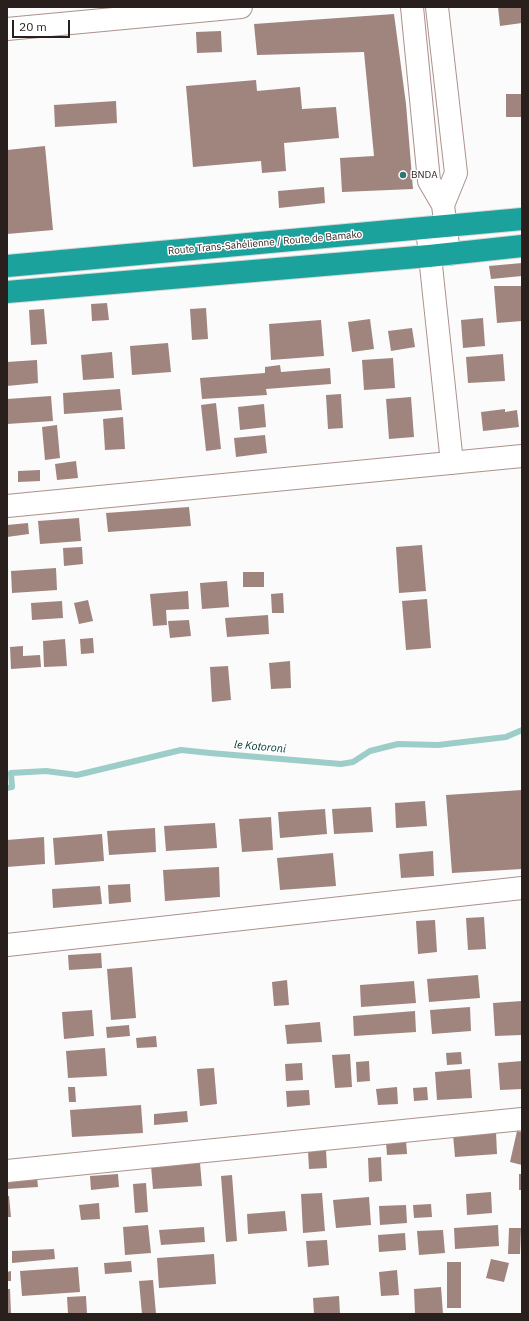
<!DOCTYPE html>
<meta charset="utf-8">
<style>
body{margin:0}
#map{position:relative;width:529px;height:1321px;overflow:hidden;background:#fbfbfb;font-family:"IBM Plex Sans",sans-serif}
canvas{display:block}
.frame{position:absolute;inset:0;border:8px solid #291f1c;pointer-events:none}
.scale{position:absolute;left:12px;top:20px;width:58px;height:18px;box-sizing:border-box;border:2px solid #291f1c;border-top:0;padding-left:5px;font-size:12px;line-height:14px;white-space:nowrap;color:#291f1c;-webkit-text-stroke:3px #fff;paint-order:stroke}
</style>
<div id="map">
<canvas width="529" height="1321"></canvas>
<div class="frame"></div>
<div class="scale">20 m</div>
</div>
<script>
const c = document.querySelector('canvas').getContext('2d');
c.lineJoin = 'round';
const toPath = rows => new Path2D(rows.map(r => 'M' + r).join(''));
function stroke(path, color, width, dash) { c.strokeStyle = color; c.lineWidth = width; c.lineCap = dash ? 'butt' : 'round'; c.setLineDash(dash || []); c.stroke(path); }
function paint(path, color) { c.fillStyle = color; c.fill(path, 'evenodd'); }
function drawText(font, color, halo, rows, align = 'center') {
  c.font = font + ' "IBM Plex Sans",sans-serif'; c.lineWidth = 3; c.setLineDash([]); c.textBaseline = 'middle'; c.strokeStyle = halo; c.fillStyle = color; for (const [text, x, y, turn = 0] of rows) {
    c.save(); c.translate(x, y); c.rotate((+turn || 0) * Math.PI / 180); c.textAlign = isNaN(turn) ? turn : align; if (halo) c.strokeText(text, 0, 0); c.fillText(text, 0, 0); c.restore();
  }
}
const stream = toPath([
 [7,788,12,787,11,773,46,771,77,775,181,750,210,753,341,764,353,762,370,751,398,744,438,745,506,737,522,730]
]);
const building = toPath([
 [498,7,522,7,522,23,500,26],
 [394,14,406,104,413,189,342,192,340,158,374,156,364,52,257,55,254,24],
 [221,31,222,52,197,53,196,32],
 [256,80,257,91,300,87,302,109,336,107,339,138,284,143,286,171,262,173,261,161,193,167,186,86],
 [506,94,522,94,522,117,506,117],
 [116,101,117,123,55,127,54,105],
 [45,146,53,230,7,234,7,150],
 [324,187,325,203,279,208,278,191],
 [522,263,522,276,491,279,489,266],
 [494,286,522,286,522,321,497,323],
 [107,303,109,320,92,321,91,304],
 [206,308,208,339,192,340,190,309],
 [44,309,47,344,31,345,29,310],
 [483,318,485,346,463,348,461,320],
 [370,319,374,349,352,352,348,322],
 [321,320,324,356,271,360,269,324],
 [412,328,415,347,391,351,388,331],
 [168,343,171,372,132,375,130,346],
 [112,352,114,378,83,380,81,355],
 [503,354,505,381,468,383,466,357],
 [393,358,395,388,364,390,362,360],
 [37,360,38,383,7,386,7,362],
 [280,365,281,372,330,368,331,384,266,389,267,395,202,399,200,378,265,373,265,367],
 [120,389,122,410,64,414,63,393],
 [341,394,343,428,328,429,326,395],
 [51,396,53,421,7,424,7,399],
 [411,397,414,437,389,439,386,399],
 [216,403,221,449,206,451,201,405],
 [264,404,266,427,240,430,238,407],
 [505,409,505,412,517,410,519,427,483,431,481,412],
 [123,417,125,449,105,450,103,419],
 [57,425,60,458,45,460,42,427],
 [265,435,267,453,236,457,234,438],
 [76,461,78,478,57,480,55,464],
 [40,470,40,481,18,482,18,471],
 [189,507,191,526,108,532,106,513],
 [79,518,81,541,40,544,38,521],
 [28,523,29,534,7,537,7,525],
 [422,545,426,591,399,593,396,547],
 [82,547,83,564,64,566,63,548],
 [56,568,57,590,12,593,11,571],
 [243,572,264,572,264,587,243,587],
 [227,581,229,607,202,609,200,583],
 [188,591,189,609,166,610,167,625,153,626,150,594],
 [283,593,284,613,272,613,271,594],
 [427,599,431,648,406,650,402,601],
 [88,600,93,621,79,624,74,603],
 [62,601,63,618,32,620,31,603],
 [268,615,269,634,227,637,225,618],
 [189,620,191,636,170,638,168,621],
 [93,638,94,653,81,654,80,639],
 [65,639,67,666,44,667,43,641],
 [23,646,23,656,40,655,41,667,11,669,10,647],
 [290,661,291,688,271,689,269,663],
 [228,666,231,700,212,702,210,667],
 [522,790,522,869,452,873,446,795],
 [425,801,427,826,396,828,395,803],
 [371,807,373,832,334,834,332,809],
 [325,809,327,834,280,838,278,812],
 [271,817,273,850,242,852,239,819],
 [215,823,217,848,166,851,164,826],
 [155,828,156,852,109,855,107,831],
 [102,834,104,861,55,865,53,838],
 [44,837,45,864,7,867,7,840],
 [433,851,434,876,401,878,399,854],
 [333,853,336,886,280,890,277,858],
 [219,867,220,897,165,901,163,870],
 [130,884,131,902,109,904,108,885],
 [100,886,102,904,53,908,52,889],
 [484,917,486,949,468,950,466,918],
 [435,920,437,952,418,954,416,921],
 [101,953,102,968,69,970,68,955],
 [132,967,136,1018,111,1020,107,969],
 [478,975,480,998,429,1002,427,979],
 [287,980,289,1005,274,1006,272,982],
 [414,981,416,1003,361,1007,360,985],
 [522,1001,522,1035,495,1036,493,1003],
 [470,1007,471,1031,432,1034,430,1010],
 [92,1010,94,1036,64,1039,62,1012],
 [415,1011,416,1032,354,1036,353,1016],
 [320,1022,322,1042,287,1044,285,1025],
 [129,1025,130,1036,107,1038,106,1027],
 [156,1036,157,1047,137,1048,136,1038],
 [105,1048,107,1076,68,1078,66,1051],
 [461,1052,462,1064,447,1065,446,1053],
 [350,1054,352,1087,335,1088,332,1055],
 [369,1061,370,1081,357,1082,356,1062],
 [522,1061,522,1089,500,1090,498,1063],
 [302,1063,303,1080,286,1081,285,1064],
 [214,1068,217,1104,200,1106,197,1069],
 [470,1069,472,1098,437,1100,435,1072],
 [68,1087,75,1087,76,1102,69,1102],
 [397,1087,398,1104,378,1105,376,1089],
 [427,1087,428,1100,414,1101,413,1088],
 [309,1090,310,1105,287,1107,286,1091],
 [141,1105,143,1133,72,1137,70,1110],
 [187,1111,188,1122,154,1125,154,1114],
 [517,1131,522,1132,522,1165,510,1162],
 [496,1132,497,1154,455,1157,453,1135],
 [406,1140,407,1154,387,1155,386,1142],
 [326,1150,327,1168,309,1169,308,1151],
 [381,1157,382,1181,369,1182,368,1158],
 [200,1163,202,1186,153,1189,151,1166],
 [118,1174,119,1187,91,1190,90,1176],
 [519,1174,522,1174,522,1190,519,1190],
 [232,1175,237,1241,226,1242,221,1176],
 [37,1177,38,1187,7,1189,7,1179],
 [146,1183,148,1212,135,1213,133,1184],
 [491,1192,492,1213,467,1215,466,1194],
 [322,1193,325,1231,303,1233,301,1194],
 [7,1196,9,1196,11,1217,7,1217],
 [369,1197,371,1225,336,1228,333,1200],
 [99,1203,100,1219,81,1220,79,1205],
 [431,1204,432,1217,414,1218,413,1205],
 [406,1205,407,1223,380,1225,379,1206],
 [285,1211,287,1231,248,1234,247,1214],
 [148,1225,151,1253,125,1255,123,1227],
 [498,1225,499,1246,455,1249,454,1228],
 [204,1227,205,1242,161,1245,159,1230],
 [509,1228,521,1228,520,1254,508,1254],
 [443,1230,445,1253,419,1255,417,1231],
 [405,1233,406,1250,379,1252,378,1235],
 [327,1240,329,1265,308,1267,306,1241],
 [54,1249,55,1259,12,1263,12,1251],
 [214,1254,216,1284,159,1288,157,1258],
 [491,1259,509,1263,504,1282,486,1278],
 [131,1261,132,1272,105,1274,104,1263],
 [447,1262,461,1262,461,1308,447,1308],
 [78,1267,80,1292,22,1296,20,1271],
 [397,1270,399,1295,381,1296,379,1272],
 [11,1271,11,1281,7,1281,7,1272],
 [153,1280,156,1314,142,1314,139,1281],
 [441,1287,443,1314,415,1314,414,1289],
 [7,1289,10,1289,11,1314,7,1314],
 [86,1296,87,1314,68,1314,67,1297],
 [339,1296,340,1314,314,1314,313,1298]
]);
const minor = toPath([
 [412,7,429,181,443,205,449,254],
 [437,7,456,173,443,205],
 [7,29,241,7],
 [427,228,452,463],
 [7,506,522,456],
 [7,945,522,888],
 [7,1171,522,1119]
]);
const highway = toPath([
 [7,266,522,219],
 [7,292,429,256,522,246]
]);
const markers = [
 [403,175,4,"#2e7672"]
];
const poiNames = [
 ["BNDA",411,175]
];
const streetNames = [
 ["Route Trans-Sahélienne / Route de Bamako",265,243,-5]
];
const waterNames = [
 ["le Kotoroni",260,747,5]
];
stroke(stream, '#9ccdc9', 6);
paint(building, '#a0847e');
stroke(minor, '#ad918b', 24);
stroke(highway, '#d8d7d6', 24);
stroke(minor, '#fff', 22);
stroke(highway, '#1ca29c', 22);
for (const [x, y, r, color] of markers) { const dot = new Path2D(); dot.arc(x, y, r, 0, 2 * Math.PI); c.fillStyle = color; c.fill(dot); stroke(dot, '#fff', 1.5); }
drawText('10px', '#291f1c', '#fff', poiNames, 'left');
drawText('10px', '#291f1c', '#fff', streetNames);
drawText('italic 11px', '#023331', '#fff', waterNames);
</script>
